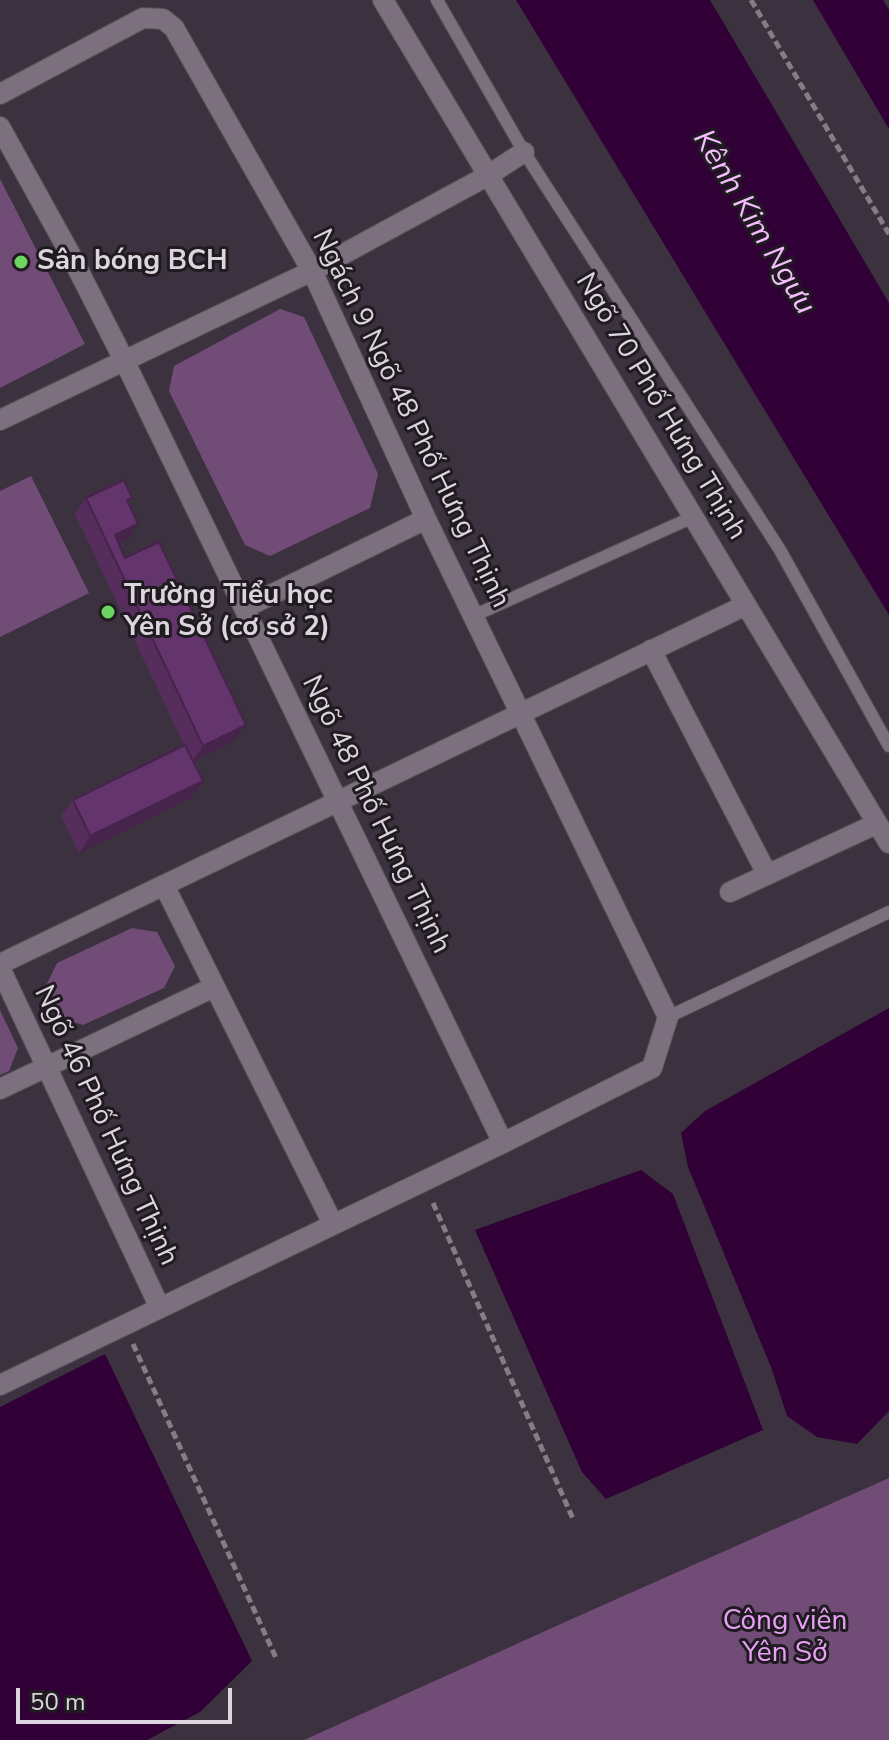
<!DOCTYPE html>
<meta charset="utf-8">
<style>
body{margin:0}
#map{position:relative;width:889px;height:1740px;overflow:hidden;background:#3c313e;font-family:"Nunito Sans",sans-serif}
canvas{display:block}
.scale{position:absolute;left:16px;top:1688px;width:216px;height:36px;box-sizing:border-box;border:4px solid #dcd5dd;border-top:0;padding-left:10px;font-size:24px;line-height:28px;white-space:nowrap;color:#dcd5dd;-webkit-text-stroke:6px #201b21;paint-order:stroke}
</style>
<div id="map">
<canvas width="889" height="1740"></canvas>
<div class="scale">50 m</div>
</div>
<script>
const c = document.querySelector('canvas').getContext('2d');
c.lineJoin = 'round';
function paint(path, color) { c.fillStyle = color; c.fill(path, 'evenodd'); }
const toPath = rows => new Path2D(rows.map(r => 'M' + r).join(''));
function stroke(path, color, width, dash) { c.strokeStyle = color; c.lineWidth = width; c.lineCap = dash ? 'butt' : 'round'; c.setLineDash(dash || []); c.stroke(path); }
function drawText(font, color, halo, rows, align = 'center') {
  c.font = font + ' "Nunito Sans",sans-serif'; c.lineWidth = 6; c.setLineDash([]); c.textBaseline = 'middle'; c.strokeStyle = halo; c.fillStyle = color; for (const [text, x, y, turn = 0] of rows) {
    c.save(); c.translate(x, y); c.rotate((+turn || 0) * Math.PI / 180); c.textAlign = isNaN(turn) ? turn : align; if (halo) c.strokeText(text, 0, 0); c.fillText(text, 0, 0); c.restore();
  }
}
const green = toPath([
 [0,179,85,344,0,388],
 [280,309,304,317,378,474,370,508,270,556,245,545,169,391,174,366],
 [31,476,89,593,0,637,0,491],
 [132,928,157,932,175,966,164,988,83,1025,60,1018,46,986,57,963],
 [0,1010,18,1048,9,1071,0,1075],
 [889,1478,889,1740,304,1740,574,1618]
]);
const water = toPath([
 [516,0,710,0,889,303,889,615],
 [813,0,883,0,889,10,889,129],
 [889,1008,889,1411,857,1444,817,1437,787,1416,771,1367,688,1167,681,1133,705,1111],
 [641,1170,673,1194,763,1430,606,1499,582,1472,475,1230],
 [105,1354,252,1661,200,1712,147,1740,0,1740,0,1407]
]);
const path = toPath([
 [751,0,889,234],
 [433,1203,574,1521],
 [133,1344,276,1658]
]);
const service = toPath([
 [437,0,524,152,780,550,889,746],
 [473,616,693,517],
 [668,1017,889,912]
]);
const minor = toPath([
 [383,0,889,843],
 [0,94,143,18,163,19,174,28,312,271,426,519,668,1017,652,1068,503,1143,0,1385],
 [0,127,68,250,124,360,503,1143],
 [0,420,312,271,487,176,524,152],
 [244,608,426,519],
 [651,650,767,874],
 [164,885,333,1224],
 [730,892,876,824],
 [0,964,746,605],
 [0,968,160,1308],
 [0,1089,214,987]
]);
const wall = toPath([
 [86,498,128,503,127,540,119,544,125,558,234,741,193,761,192,797,79,853,61,816,73,800,184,745,75,514]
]);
const shadedWall = toPath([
 [138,524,127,540,110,548,115,535],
 [246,725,234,741,192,762,203,746],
 [203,781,192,797,79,853,90,836]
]);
const building = toPath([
 [124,480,132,498,127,500,138,524,115,535,125,558,159,542,246,725,203,746,86,498,124,480],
 [185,745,203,781,90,836,73,800,185,745]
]);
const markers = [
 [21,262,8,"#6dd361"],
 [108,612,8,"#6dd361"]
];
const poiNames = [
 ["Sân bóng BCH",37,262],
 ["Trường Tiểu học",124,596],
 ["Yên Sở (cơ sở 2)",124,628]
];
const streetNames = [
 ["Ngõ 70 Phố Hưng Thịnh",660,407,59],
 ["Ngách 9 Ngõ 48 Phố Hưng Thịnh",410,419,64],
 ["Ngõ 48 Phố Hưng Thịnh",375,815,64],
 ["Ngõ 46 Phố Hưng Thịnh",105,1126,65]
];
const parkNames = [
 ["Công viên",785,1622],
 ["Yên Sở",785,1654]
];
const waterNames = [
 ["Kênh Kim Ngưu",753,223,59]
];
paint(green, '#714c77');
paint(water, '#300037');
stroke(service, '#574e59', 14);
stroke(minor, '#574e59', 22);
stroke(path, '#857c86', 5, [8, 4]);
stroke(service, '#7c6f7e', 12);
stroke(minor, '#7c6f7e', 20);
paint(wall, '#562d5d');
paint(shadedWall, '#46244c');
paint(building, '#64346c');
stroke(building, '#46244c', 2);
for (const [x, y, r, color] of markers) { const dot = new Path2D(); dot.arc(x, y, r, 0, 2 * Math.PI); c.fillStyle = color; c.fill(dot); stroke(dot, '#201b21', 3); }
drawText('bold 28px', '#dcd5dd', '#201b21', poiNames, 'left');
drawText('28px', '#dcd5dd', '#201b21', streetNames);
drawText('28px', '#e8a1f4', '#201b21', parkNames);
drawText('italic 30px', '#f5bcff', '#201b21', waterNames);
</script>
